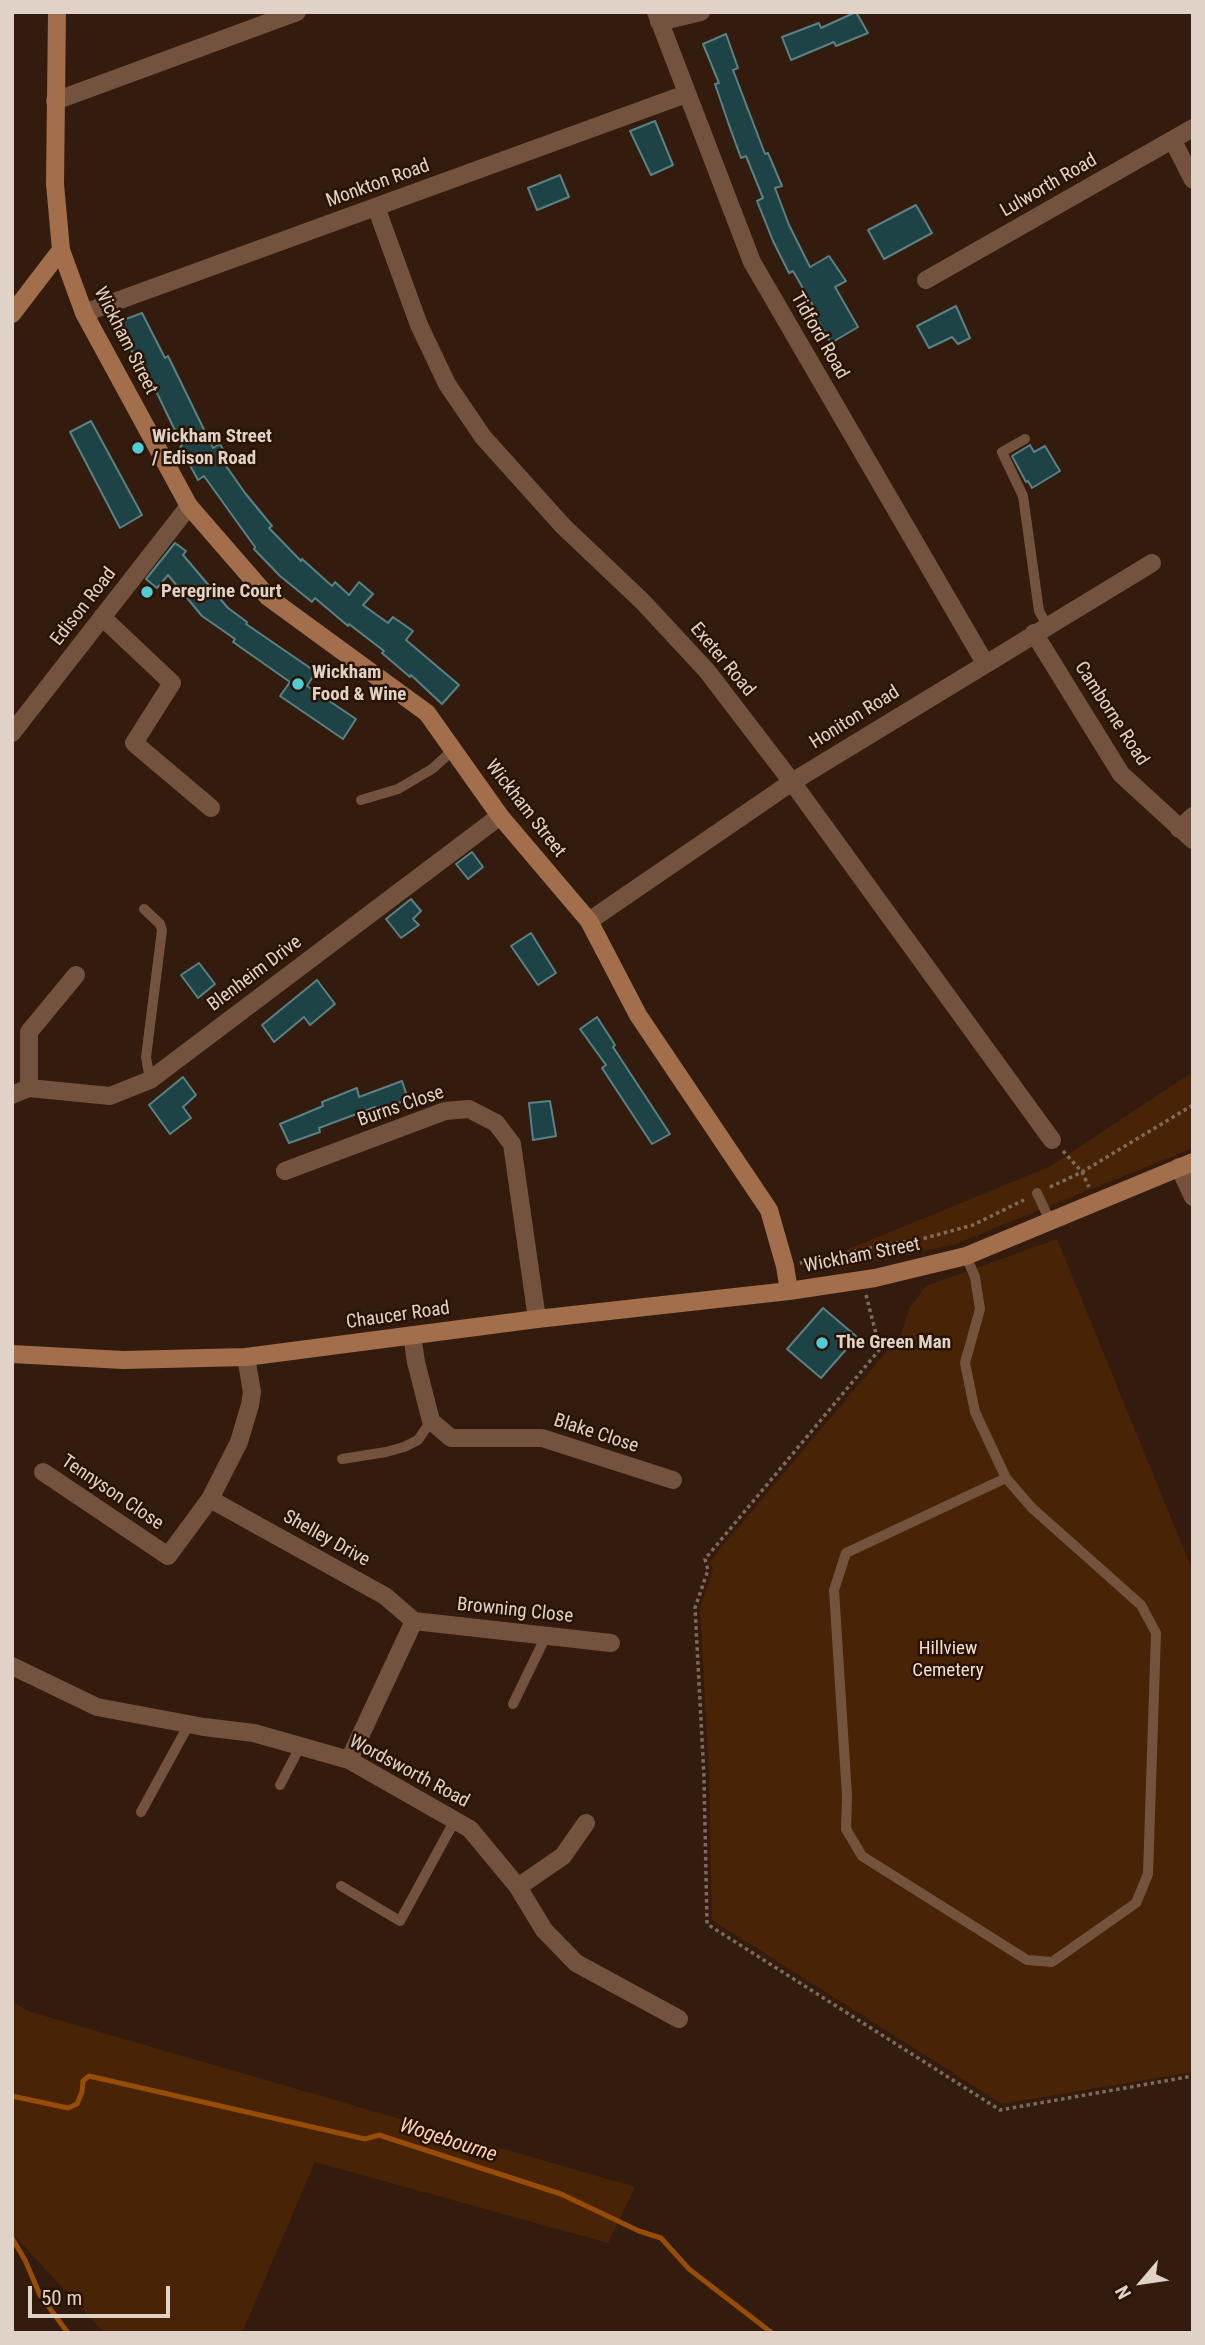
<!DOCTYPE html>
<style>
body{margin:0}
#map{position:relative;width:1205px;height:2345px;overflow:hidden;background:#331c0d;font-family:"Roboto Condensed",sans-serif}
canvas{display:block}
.frame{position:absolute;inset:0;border:14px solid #e1d2c8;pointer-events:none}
.north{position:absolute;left:1107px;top:2247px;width:70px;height:70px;-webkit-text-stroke:5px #281304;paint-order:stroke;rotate:241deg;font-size:19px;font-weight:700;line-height:28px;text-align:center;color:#e1d2c8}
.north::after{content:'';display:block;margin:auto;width:24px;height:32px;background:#e1d2c8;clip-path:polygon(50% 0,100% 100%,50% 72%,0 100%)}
.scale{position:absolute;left:28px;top:2286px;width:142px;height:32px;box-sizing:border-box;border:4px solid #e1d2c8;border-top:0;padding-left:9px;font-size:21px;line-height:24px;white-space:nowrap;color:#e1d2c8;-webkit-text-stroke:5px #281304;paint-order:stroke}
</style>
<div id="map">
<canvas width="1205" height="2345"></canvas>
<div class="frame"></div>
<div class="north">N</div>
<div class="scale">50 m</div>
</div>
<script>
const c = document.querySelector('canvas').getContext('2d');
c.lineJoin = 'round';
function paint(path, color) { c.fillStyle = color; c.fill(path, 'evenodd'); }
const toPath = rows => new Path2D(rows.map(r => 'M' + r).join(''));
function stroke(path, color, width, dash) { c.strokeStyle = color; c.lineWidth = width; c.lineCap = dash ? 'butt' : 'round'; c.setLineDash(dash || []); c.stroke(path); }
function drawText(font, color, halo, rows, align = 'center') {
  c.font = font + ' "Roboto Condensed",sans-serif'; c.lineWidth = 5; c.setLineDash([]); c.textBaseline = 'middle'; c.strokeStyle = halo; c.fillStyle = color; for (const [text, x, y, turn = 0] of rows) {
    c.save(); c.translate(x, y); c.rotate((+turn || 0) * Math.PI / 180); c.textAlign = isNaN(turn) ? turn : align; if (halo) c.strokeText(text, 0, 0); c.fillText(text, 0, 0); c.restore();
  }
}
const green = toPath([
 [1193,1072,1193,1148,953,1245,838,1269,829,1257,1049,1167],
 [1057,1239,1193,1572,1193,2072,1002,2104,712,1920,709,1776,700,1608,713,1568,709,1562,901,1334,910,1307,926,1286],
 [12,2002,31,2012,635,2187,608,2243,315,2162,242,2333,104,2333,12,2233]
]);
const stream = toPath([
 [12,2096,68,2108,77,2104,82,2092,83,2081,89,2076,365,2139,379,2135,561,2194,639,2231,661,2238,689,2269,772,2333],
 [12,2238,25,2260,40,2295,68,2333]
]);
const building = toPath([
 [856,12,868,33,836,46,834,42,791,60,782,37,819,23,821,28,856,12],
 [726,34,738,68,733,70,765,154,768,153,782,186,775,188,789,225,810,267,829,256,846,281,835,287,858,327,831,343,813,312,816,311,793,271,789,273,773,241,757,201,763,198,746,156,741,158,729,125,715,84,719,83,703,44,726,34],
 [655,121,673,165,651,175,630,131,655,121],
 [560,175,569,197,537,210,528,188,560,175],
 [916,205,932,233,884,259,868,230,916,205],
 [956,306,970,338,958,344,952,337,929,348,917,326,956,306],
 [142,313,165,358,168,356,213,448,220,444,229,460,224,463,245,493,272,526,269,528,301,561,302,559,332,586,335,582,349,595,359,582,373,594,363,605,388,623,393,617,413,631,406,640,459,685,442,704,411,675,410,677,382,653,384,651,349,624,348,626,315,598,312,602,280,576,254,549,255,547,204,476,198,480,180,447,182,445,142,362,138,364,118,322,142,313],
 [91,421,142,515,120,528,70,432,91,421],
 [1030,445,1034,452,1045,446,1060,471,1032,488,1028,481,1026,482,1012,456,1030,445],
 [175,543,186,551,183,555,228,608,247,622,246,624,316,672,307,686,356,719,343,739,280,696,290,682,233,642,235,639,202,616,168,575,157,588,146,579,175,543],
 [472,852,483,867,468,879,456,864,472,852],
 [411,899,421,911,413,919,419,925,401,938,386,919,411,899],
 [531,933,556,973,538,985,511,946,531,933],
 [199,963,215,984,198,998,181,975,199,963],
 [317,980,335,1004,310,1025,304,1017,274,1042,262,1025,317,980],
 [597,1017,615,1045,613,1047,670,1134,652,1144,602,1068,606,1065,580,1029,597,1017],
 [183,1077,196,1095,183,1107,191,1118,170,1134,149,1105,183,1077],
 [402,1081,408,1099,377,1112,375,1107,319,1128,320,1132,289,1143,280,1124,323,1106,322,1102,357,1088,359,1097,402,1081],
 [550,1101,556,1136,533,1140,529,1103,550,1101],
 [823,1308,857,1337,821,1378,787,1349,823,1308]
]);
const path = toPath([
 [1063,1151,1082,1172,1089,1187],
 [1050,1187,1082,1172,1193,1105],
 [800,1263,889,1244,918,1240,973,1225,1024,1200],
 [866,1295,880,1349,705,1559,708,1570,695,1608,704,1777,707,1924,1000,2110,1193,2076]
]);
const lane = toPath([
 [1025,439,1002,452,1023,496,1039,611,1047,625],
 [361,800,398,789,432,769,453,750],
 [144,909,160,924,162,930,146,1057,150,1080],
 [1037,1193,1050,1221],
 [966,1256,975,1277,980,1309,965,1363,975,1412,1006,1478,1032,1508,1141,1605,1156,1633,1148,1874,1136,1903,1052,1962,1027,1960,862,1856,846,1829,847,1796,834,1590,846,1553,1006,1478],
 [342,1459,386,1452,404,1447,418,1440,431,1421],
 [513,1704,546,1636],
 [280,1785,301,1745],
 [141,1812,189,1724],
 [341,1886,400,1921,455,1820]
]);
const street = toPath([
 [656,12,752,262,985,663],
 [659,22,701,12],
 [55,101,297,12],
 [1173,141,1193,180],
 [376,207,419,325,447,384,483,437,563,526,643,602,707,671,792,782,1052,1140],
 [926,280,1193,128],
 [84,313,686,94],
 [102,617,172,683,134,743,211,808],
 [1034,633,1121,774,1193,840],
 [12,733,189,506],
 [1179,829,1193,816],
 [589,921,792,782,1152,563],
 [29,1088,29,1032,76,975],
 [12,1095,29,1088,110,1096,150,1080,500,816],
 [1179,1167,1193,1197],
 [285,1171,445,1111,469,1109,496,1123,512,1144,537,1319],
 [412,1335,416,1362,431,1421,451,1438,542,1438,673,1480],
 [246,1357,252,1392,250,1405,239,1442,210,1499,385,1596,414,1621,349,1760],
 [43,1472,168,1556,210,1499],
 [414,1621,611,1643],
 [12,1666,97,1707,204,1727,254,1733,349,1760,470,1829,518,1887,544,1930,576,1963,679,2019],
 [518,1887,563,1856,586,1823]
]);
const secondary = toPath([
 [57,12,55,184,61,250,84,313,189,506,268,597,427,713,500,816,589,921,638,1015,769,1210,785,1266,789,1291],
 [12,314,61,250],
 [12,1354,123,1360,246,1357,537,1319,789,1291,875,1278,966,1256,1193,1162]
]);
const markers = [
 [138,448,7,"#51ccd4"],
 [147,592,7,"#51ccd4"],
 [298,684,7,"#51ccd4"],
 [822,1343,7,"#51ccd4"]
];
const streetNames = [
 ["Monkton Road",378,184,-20],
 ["Lulworth Road",1049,186,-30],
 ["Tidford Road",819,336,60],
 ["Wickham Street",125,341,63],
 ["Edison Road",84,607,-52],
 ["Exeter Road",722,660,50],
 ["Camborne Road",1111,714,57],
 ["Honiton Road",855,718,-32],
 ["Wickham Street",525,809,52],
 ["Blenheim Drive",255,974,-37],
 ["Burns Close",401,1107,-19],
 ["Wickham Street",862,1256,-11],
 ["Chaucer Road",398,1316,-8],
 ["Blake Close",596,1434,18],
 ["Tennyson Close",112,1493,34],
 ["Shelley Drive",326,1539,29],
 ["Browning Close",515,1611,6],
 ["Wordsworth Road",409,1772,28]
];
const poiNames = [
 ["Wickham Street",152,437],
 ["/ Edison Road",152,459],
 ["Peregrine Court",161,592],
 ["Wickham",312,673],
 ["Food & Wine",312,695],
 ["The Green Man",836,1343]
];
const parkNames = [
 ["Hillview",948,1649],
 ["Cemetery",948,1671]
];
const waterNames = [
 ["Wogebourne",448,2141,18]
];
paint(green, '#482305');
stroke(stream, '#974c07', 5);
paint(building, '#1d4346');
stroke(building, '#5a8184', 2);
stroke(path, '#7e6b5e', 3.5, [3.5, 3.5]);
stroke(lane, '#74533e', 10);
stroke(street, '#74533e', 18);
stroke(secondary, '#a36e4b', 18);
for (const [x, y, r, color] of markers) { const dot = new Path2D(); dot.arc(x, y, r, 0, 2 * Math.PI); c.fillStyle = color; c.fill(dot); stroke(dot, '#281304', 2.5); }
drawText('19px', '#e1d2c8', '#281304', streetNames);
drawText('bold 19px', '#e1d2c8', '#281304', poiNames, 'left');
drawText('19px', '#f4ded1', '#281304', parkNames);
drawText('italic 21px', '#facfb4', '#281304', waterNames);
</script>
